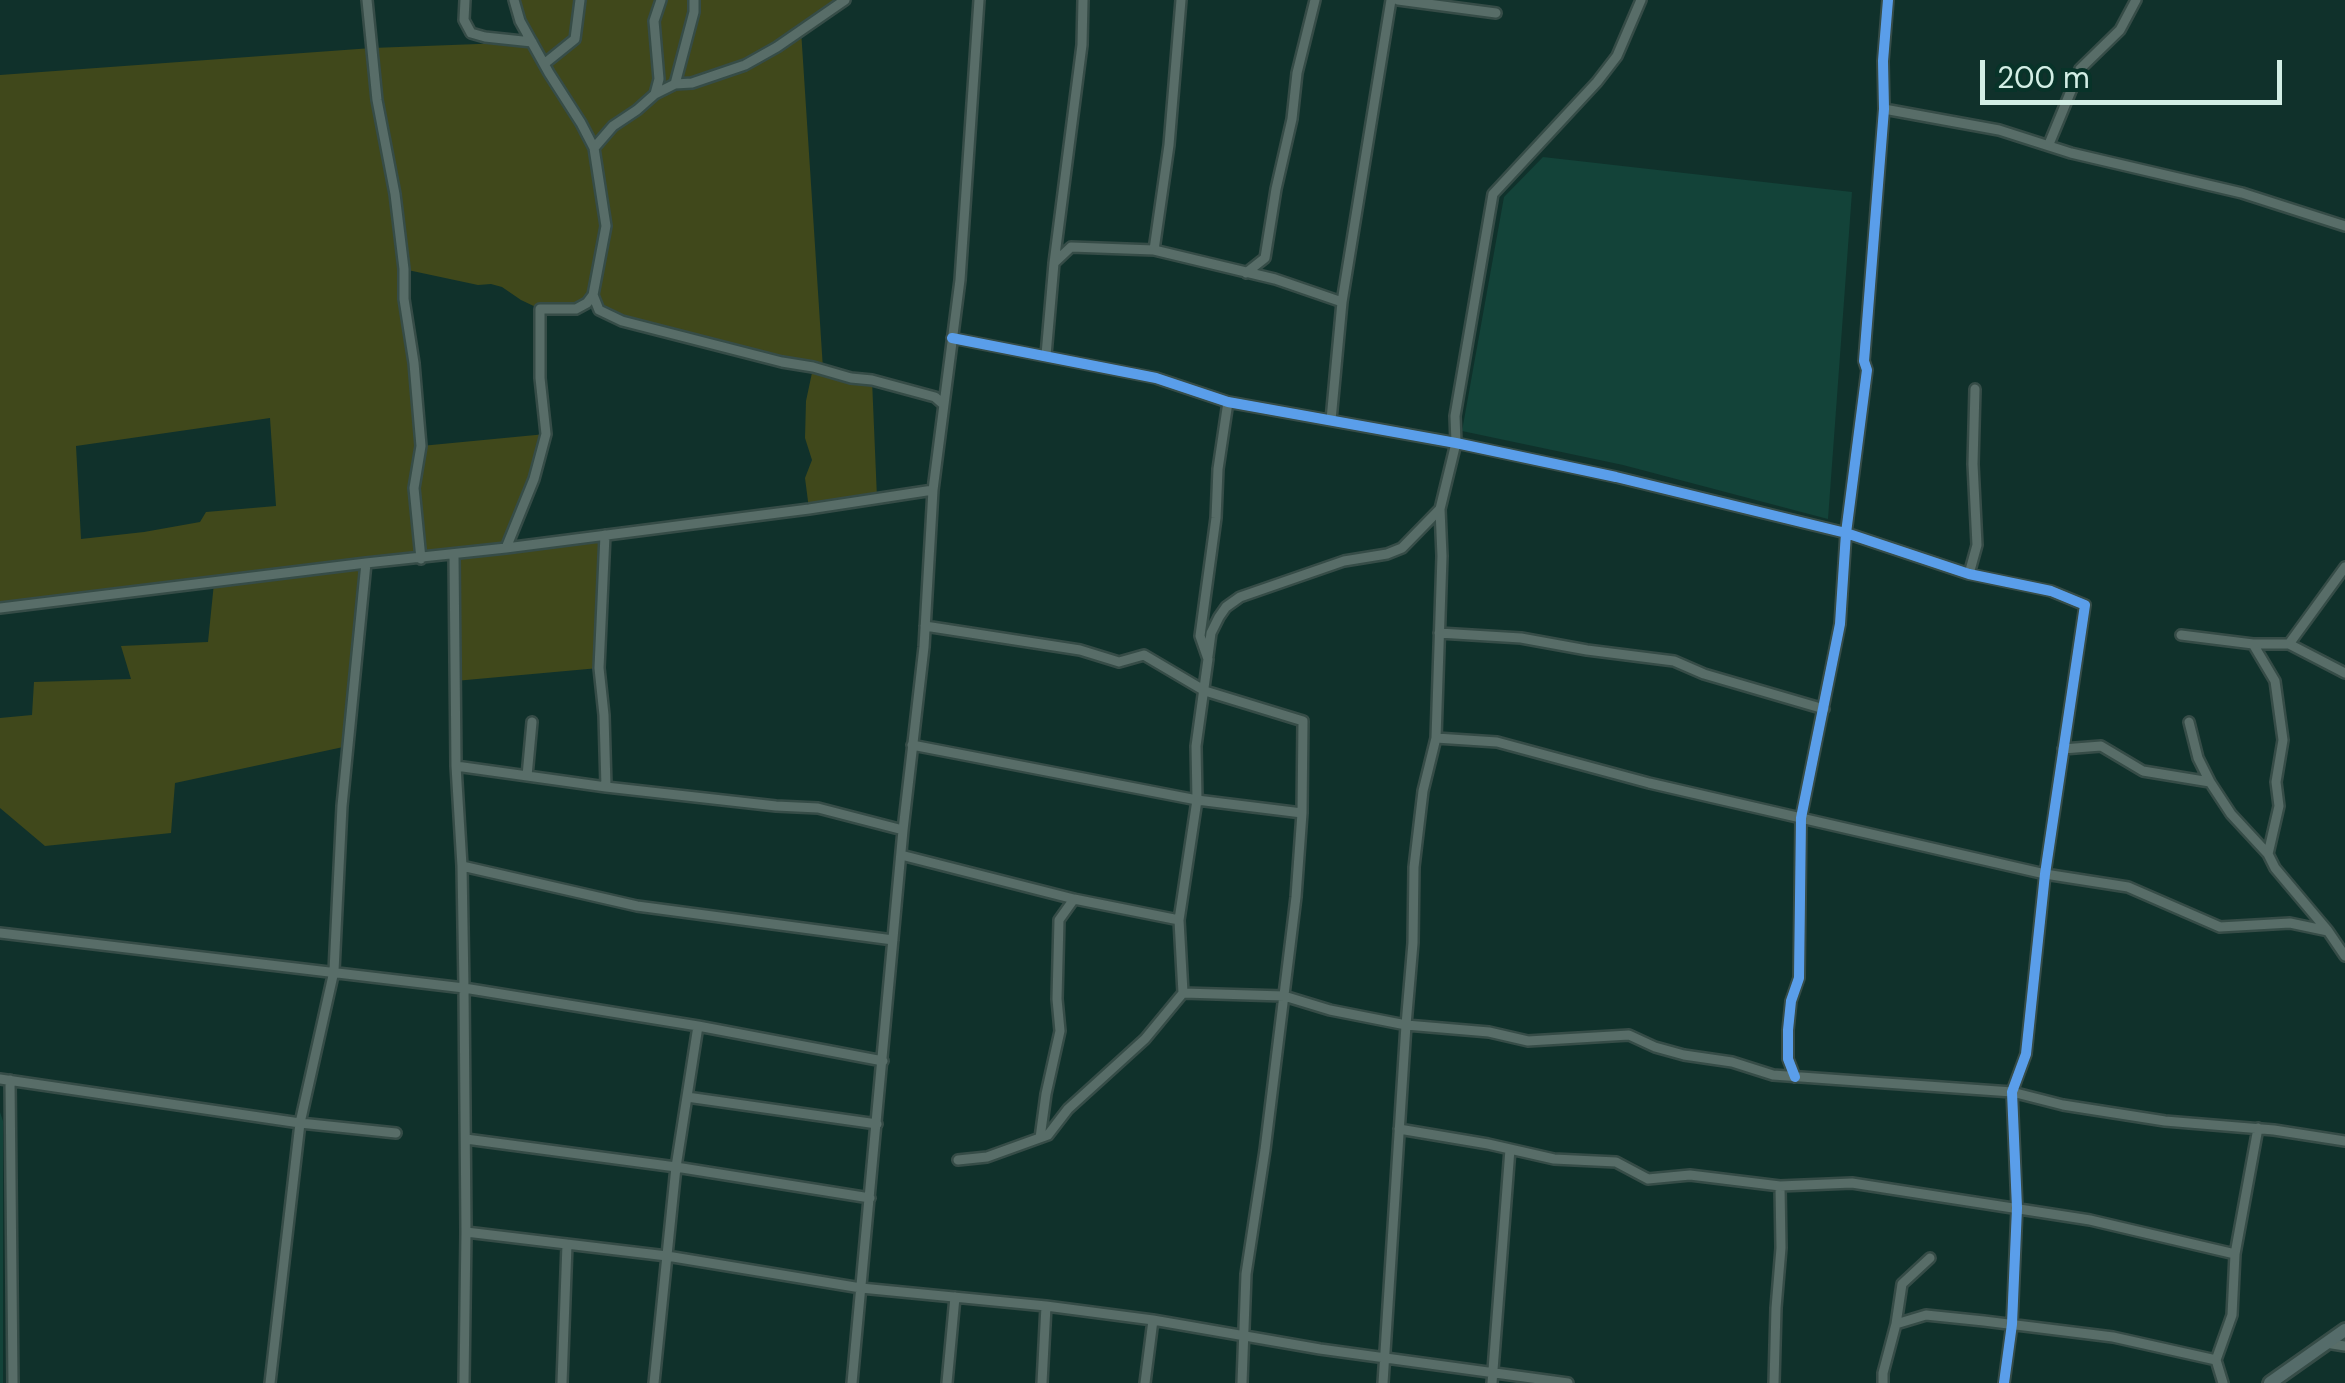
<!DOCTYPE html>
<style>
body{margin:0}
#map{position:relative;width:2345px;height:1383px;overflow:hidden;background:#10312b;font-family:"DM Sans",sans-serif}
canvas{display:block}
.scale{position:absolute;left:1980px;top:60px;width:302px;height:45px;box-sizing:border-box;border:5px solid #d3eee5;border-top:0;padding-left:12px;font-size:30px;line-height:35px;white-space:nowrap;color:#d3eee5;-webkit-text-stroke:8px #083329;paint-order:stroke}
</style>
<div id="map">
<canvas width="2345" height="1383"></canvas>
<div class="scale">200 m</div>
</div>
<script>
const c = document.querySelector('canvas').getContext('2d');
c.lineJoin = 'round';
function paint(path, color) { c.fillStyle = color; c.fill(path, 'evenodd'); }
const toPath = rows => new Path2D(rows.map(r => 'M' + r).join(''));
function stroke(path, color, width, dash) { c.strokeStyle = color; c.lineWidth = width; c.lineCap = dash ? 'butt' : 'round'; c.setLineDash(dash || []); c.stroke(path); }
const built = toPath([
 [1543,157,1852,192,1828,519,1623,465,1462,431,1504,197],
 [0,1112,3,1121,3,1383,0,1383]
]);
const green = toPath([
 [515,0,842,0,801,30,823,369,872,380,877,498,809,509,805,478,812,460,805,438,806,401,813,368,599,310,593,295,576,309,540,309,521,300,502,287,491,284,478,285,403,269,421,446,546,434,506,547,605,535,599,668,455,681,454,555,366,565,348,746,175,783,171,833,45,846,0,808,0,718,32,715,34,682,131,679,121,646,208,642,214,583,0,606,0,75,372,48,531,42],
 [270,418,276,506,206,512,200,522,144,532,81,539,76,446]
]);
const street = toPath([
 [367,0,377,100,395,194,404,269,404,299,414,363,421,446,414,488,421,559],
 [465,0,464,20,471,33,485,37,532,42],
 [1398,0,1496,13],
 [1888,0,1883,61,1884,109,1864,361,1867,370,1846,533,1969,574,2051,591,2085,605,2045,874,2026,1054,2012,1092,2017,1208,2012,1324,2004,1383],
 [544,64,575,39,580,0],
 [675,84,694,12,694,0],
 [655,94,659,79,654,21,661,0],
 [1884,109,1999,130,2071,153,2242,193,2345,226],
 [2049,144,2080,69,2120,30,2136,0],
 [594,148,613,126,637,110,655,94,675,84,692,83,745,65,777,47,845,0],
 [1154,250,1169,145,1181,0],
 [1054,263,1071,247,1154,250,1275,279,1342,302],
 [1246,273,1265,258,1276,189,1292,119,1297,73,1315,0],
 [593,295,599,310,622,321,782,362,813,367,851,378,872,380,935,397,943,404],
 [952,338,1156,378,1228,402,1456,443,1616,477,1846,533,1840,624,1801,818,1799,978,1791,1001,1788,1030,1788,1059,1795,1077],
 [1046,355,1054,263,1082,45,1083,0],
 [1331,420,1342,302,1391,0],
 [605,535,599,668,604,715,606,787],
 [506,548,534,479,546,434,540,378,540,309,576,309,587,303,593,295,606,226,594,148,581,123,549,73,520,21,514,0],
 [454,555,456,766,462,866,464,988,466,1232,464,1383],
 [1969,574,1977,545,1973,464,1975,389],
 [0,608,366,563,506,548,809,509,933,490],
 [925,626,1080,650,1119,662,1144,655,1205,691,1303,721,1302,813,1296,897,1265,1150,1246,1274,1242,1383],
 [1439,633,1521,638,1587,650,1674,661,1704,674,1824,709],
 [2181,635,2253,644],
 [2289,644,2345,673],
 [1208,656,1211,633,1219,617,1226,607,1240,597,1344,561,1387,554,1402,548,1440,509,1456,443,1455,416,1493,194,1597,82,1617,56,1641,0],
 [2189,722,2198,758,2210,782],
 [1436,738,1497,742,1649,783,1801,818,2045,874,2128,887,2220,927,2290,923,2328,931],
 [912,745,1197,800,1302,813],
 [2063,749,2101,746,2143,771,2210,782,2231,814,2268,854,2275,868,2328,931,2345,956],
 [456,766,606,787,776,806,818,808,903,830],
 [527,776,532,722],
 [2268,854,2279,806,2276,782,2283,740,2275,681,2253,644,2289,644,2345,567],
 [901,855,1074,899,1179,920],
 [462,866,637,906,893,940],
 [0,933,464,988,698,1026,883,1061],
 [1183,993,1284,996,1330,1010,1406,1025,1489,1032,1528,1041,1629,1035,1655,1047,1684,1055,1732,1062,1773,1075,2012,1092,2063,1105,2165,1121,2274,1130,2345,1141],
 [0,1079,300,1123,396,1133],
 [10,1080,13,1383],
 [687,1097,877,1124],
 [1399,1129,1488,1144,1554,1159,1616,1162,1648,1179,1690,1175,1780,1186,1852,1183,2090,1220,2235,1254],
 [1040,1138,1046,1094,1060,1031,1057,999,1059,920,1074,899],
 [466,1139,676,1167,870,1198],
 [958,1160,987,1157,1048,1135,1068,1109,1145,1039,1183,993,1179,920,1197,800,1196,746,1208,659,1200,636,1216,518,1218,469,1228,402],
 [466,1232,667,1256,861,1288,1046,1306,1153,1320,1320,1349,1568,1383],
 [1896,1324,1926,1315,1984,1321,2113,1337,2216,1360],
 [2326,1343,2345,1346],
 [270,1383,300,1123,334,971,342,806,366,563],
 [562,1383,567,1244],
 [654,1383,676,1167,698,1026],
 [852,1383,903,830,924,647,933,490,960,280,979,0],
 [947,1383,955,1297],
 [1042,1383,1046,1306],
 [1145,1383,1153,1320],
 [1383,1383,1406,1025,1413,943,1414,867,1423,791,1436,738,1442,556,1440,509],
 [1492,1383,1510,1149],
 [1774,1383,1776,1308,1781,1248,1780,1186],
 [1883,1383,1883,1373,1896,1324,1902,1284,1930,1258],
 [2223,1383,2216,1360,2232,1315,2235,1254,2258,1128]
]);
const secondary = toPath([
 [2270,1383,2345,1330]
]);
const cycleway = toPath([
 [1888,0,1883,61,1884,109,1864,361,1867,370,1846,533,1969,574,2051,591,2085,605,2045,874,2026,1054,2012,1092,2017,1208,2012,1324,2004,1383],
 [952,338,1156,378,1228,402,1456,443,1616,477,1846,533,1840,624,1801,818,1799,978,1791,1001,1788,1030,1788,1059,1795,1077]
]);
paint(built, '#134339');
paint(green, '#40481b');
stroke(street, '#364c47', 14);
stroke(secondary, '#364c47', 18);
stroke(street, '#586d68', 9);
stroke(secondary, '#556c6a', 12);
stroke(cycleway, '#5a9eea', 10);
</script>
